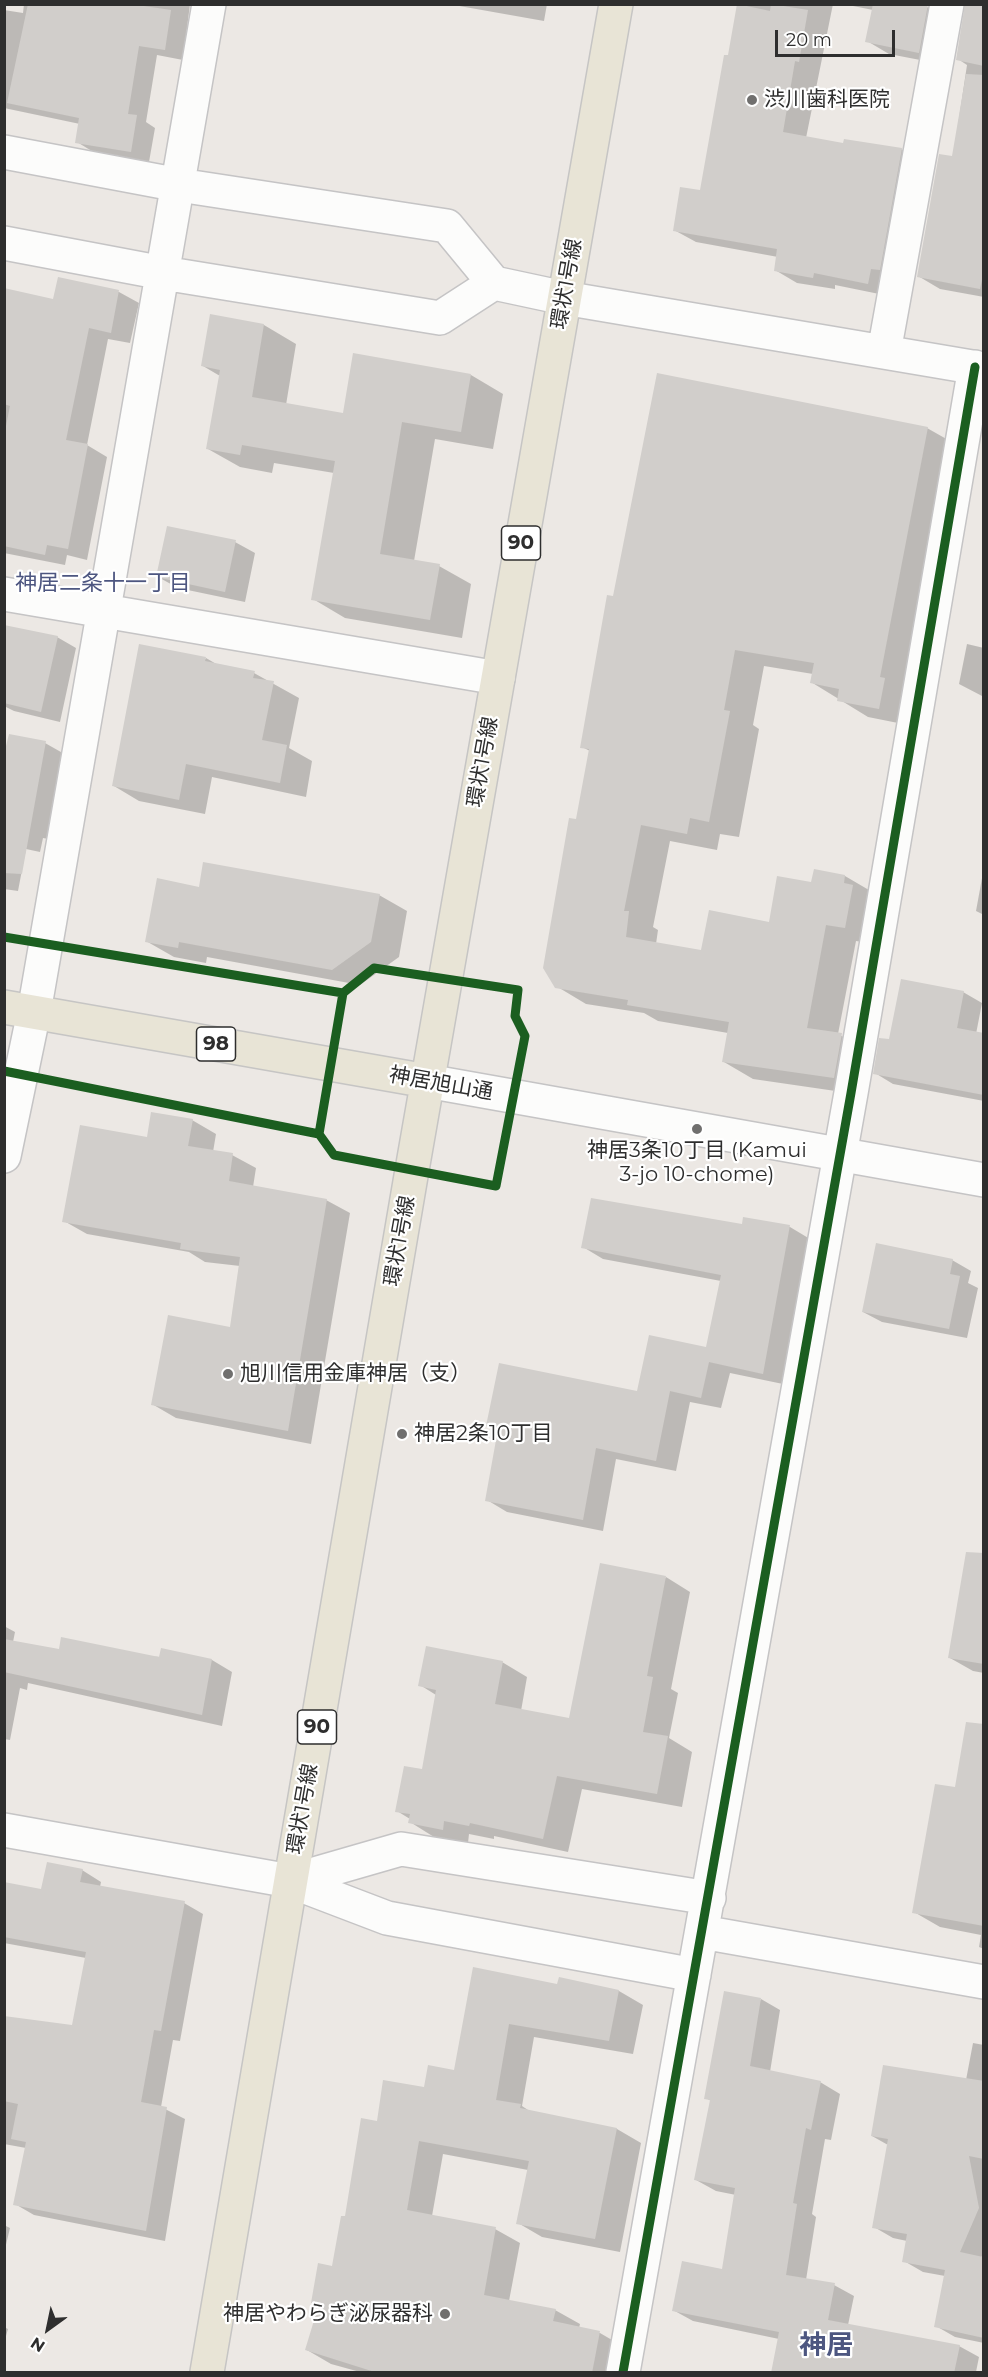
<!DOCTYPE html>
<meta charset="utf-8">
<style>
body{margin:0}
#map{position:relative;width:988px;height:2377px;overflow:hidden;background:#ece8e4;font-family:Montserrat,sans-serif}
canvas{display:block}
.frame{position:absolute;inset:0;border:6px solid #2e2e2e;pointer-events:none}
.north{position:absolute;left:18px;top:2299px;width:60px;height:60px;-webkit-text-stroke:4px #fff;paint-order:stroke;rotate:213deg;font-size:16px;font-weight:700;line-height:24px;text-align:center;color:#2e2e2e}
.north::after{content:'';display:block;margin:auto;width:21px;height:27px;background:#2e2e2e;clip-path:polygon(50% 0,100% 100%,50% 72%,0 100%)}
.scale{position:absolute;left:775px;top:30px;width:120px;height:27px;box-sizing:border-box;border:3px solid #2e2e2e;border-top:0;padding-left:8px;font-size:18px;line-height:21px;white-space:nowrap;color:#2e2e2e;-webkit-text-stroke:4px #fff;paint-order:stroke}
</style>
<div id="map">
<canvas width="988" height="2377"></canvas>
<div class="frame"></div>
<div class="north">N</div>
<div class="scale">20 m</div>
</div>
<script>
const c = document.querySelector('canvas').getContext('2d');
c.lineJoin = 'round';
function paint(path, color) { c.fillStyle = color; c.fill(path, 'evenodd'); }
const toPath = rows => new Path2D(rows.map(r => 'M' + r).join(''));
function stroke(path, color, width, dash) { c.strokeStyle = color; c.lineWidth = width; c.lineCap = dash ? 'butt' : 'round'; c.setLineDash(dash || []); c.stroke(path); }
function drawText(font, color, halo, rows, align = 'center') {
  c.font = font + ' Montserrat,"Noto Sans JP",sans-serif'; c.lineWidth = 4.5; c.setLineDash([]); c.textBaseline = 'middle'; c.strokeStyle = halo; c.fillStyle = color; for (const [text, x, y, turn = 0] of rows) {
    c.save(); c.translate(x, y); c.rotate((+turn || 0) * Math.PI / 180); c.textAlign = isNaN(turn) ? turn : align; if (halo) c.strokeText(text, 0, 0); c.fillText(text, 0, 0); c.restore();
  }
}
const shadow = toPath([
 [24,4,190,4,183,60,157,55,146,122,155,128,149,162,95,153,77,142,80,124,4,108,4,10,23,13],
 [448,4,547,4,544,21],
 [739,4,833,4,806,138,844,144,901,149,923,162,889,296,835,285,835,289,797,283,775,270,778,257,696,242,674,230,702,192],
 [843,4,915,4,927,7,949,19,941,64,889,54,867,41,873,10],
 [984,4,984,297,940,289,918,276,953,158,967,65,958,59],
 [59,279,119,292,139,303,130,343,108,339,87,445,107,457,87,560,67,555,65,565,4,553,4,290,54,301],
 [211,316,264,325,296,344,286,405,344,415,471,375,503,394,493,449,435,439,414,561,439,566,471,584,462,638,345,618,313,599,334,473,274,463,272,473,240,467,208,449,220,376,203,366],
 [927,428,957,445,908,725,868,717,811,682,813,674,764,666,753,725,759,729,739,837,720,834,717,850,670,841,653,927,658,930,656,944,703,952,770,923,813,884,845,876,874,893,874,944,856,941,838,1034,871,1052,863,1095,753,1079,724,1062,728,1033,658,1021,644,1013,586,1004,556,986,577,821,590,751,582,747,614,598],
 [235,542,255,553,245,602,178,588,158,577],
 [4,626,57,637,76,648,60,722,14,711,4,706],
 [967,644,984,648,984,697,959,684],
 [206,658,218,665,254,673,299,698,289,748,312,761,306,797,212,777,205,814,139,801,114,786],
 [45,743,68,756,53,840,43,838,40,852,26,849,18,891,4,889,4,762],
 [984,867,984,915,976,911],
 [200,889,379,895,407,911,399,957,360,985,207,957,206,963,174,957,146,941],
 [963,992,982,1003,976,1034,984,1035,984,1101,893,1084,875,1073,891,1041],
 [192,1120,216,1134,213,1152,232,1155,256,1168,253,1187,326,1200,350,1213,311,1444,176,1418,152,1404,231,1329,240,1266,205,1262,189,1252,87,1234,64,1221,148,1139],
 [744,1219,790,1227,810,1239,783,1384,730,1373,721,1408,690,1402,676,1471,616,1459,603,1531,507,1512,487,1500,499,1432,488,1425,638,1393,707,1349,721,1281,603,1259,583,1247,743,1226],
 [952,1260,971,1271,968,1283,978,1288,967,1338,882,1322,863,1312],
 [984,1567,984,1673,973,1671,950,1658],
 [666,1577,690,1592,671,1689,678,1693,669,1738,692,1752,682,1807,582,1789,568,1852,494,1836,494,1839,469,1834,468,1843,434,1837,410,1822,410,1819,397,1811,423,1771,436,1695,420,1685,502,1662,527,1677,521,1711,570,1720],
 [4,1626,15,1632,13,1642,60,1651,212,1660,232,1672,222,1726,28,1683,27,1690,20,1688,10,1740,4,1739],
 [984,1740,984,1949,979,1947,981,1935,940,1927,914,1912,956,1789],
 [82,1870,101,1882,100,1887,184,1903,203,1914,180,2041,173,2040,161,2107,185,2119,165,2241,34,2215,15,2204,26,2148,4,2144,4,2027,73,2027,86,1958,4,1943,4,1884,42,1891],
 [474,1969,558,1985,619,1991,643,2005,633,2054,534,2037,522,2106,531,2112,617,2129,641,2143,620,2252,542,2237,518,2223,528,2170,443,2154,432,2216,495,2229,520,2243,509,2301,555,2310,580,2324,579,2328,600,2333,624,2347,619,2372,360,2372,331,2364,307,2350,320,2306,313,2302,333,2268,378,2122,455,2072],
 [761,1999,780,2010,770,2072,820,2082,840,2094,831,2140,825,2139,812,2214,816,2217,806,2280,834,2285,854,2296,848,2325,959,2346,979,2357,976,2372,773,2372,779,2339,693,2321,673,2310,723,2271,736,2195,716,2191,696,2180,711,2101,706,2098],
 [973,2043,984,2045,984,2252,981,2258,984,2258,984,2343,955,2337,936,2326,945,2276,923,2272,904,2261,907,2241,893,2238,874,2227,888,2145,872,2136,966,2080],
 [4,2225,10,2228,4,2253],
 [4,2327,8,2329,4,2343]
]);
const building = toPath([
 [28,4,130,4,171,10,165,50,139,46,128,114,137,115,131,152,75,143,79,118,7,103],
 [737,4,770,11,771,4,808,10,799,62,795,61,783,132,843,143,844,139,902,148,880,270,871,269,868,284,814,273,813,278,774,271,777,249,673,231,680,187,700,190,724,55,728,55],
 [873,4,928,4,919,53,865,42],
 [965,4,984,4,984,66,956,60],
 [966,74,984,75,984,270,980,289,917,277,939,154,952,156],
 [58,277,119,290,111,333,89,328,66,440,88,444,68,549,47,545,45,555,4,546,4,436,10,406,4,404,4,288,53,299],
 [210,314,264,324,252,397,343,413,353,353,471,374,461,432,402,422,380,554,440,564,430,620,311,600,335,461,242,445,240,455,206,449,220,370,201,366],
 [657,373,928,427,880,677,885,678,879,709,837,701,839,689,810,683,814,663,735,650,724,710,730,711,709,822,690,818,687,834,641,825,624,911,629,911,626,937,701,950,709,910,769,922,777,876,811,882,814,869,845,875,844,883,853,885,845,928,826,925,807,1028,842,1033,834,1078,722,1062,729,1022,627,1005,628,1000,555,988,543,968,569,818,576,819,589,749,580,748,607,595,613,596],
 [167,526,236,540,225,592,156,577],
 [4,625,58,636,41,712,4,703],
 [139,644,206,657,205,661,255,671,253,678,274,681,262,740,287,745,280,783,186,764,179,800,112,786],
 [9,734,46,741,22,874,4,873,4,754],
 [203,862,380,894,371,942,332,970,179,942,178,948,145,942,157,878,199,887],
 [901,979,964,991,957,1028,984,1033,984,1095,873,1074,879,1038,889,1039],
 [151,1112,193,1119,188,1146,233,1153,229,1181,327,1199,288,1431,151,1405,168,1315,230,1327,240,1257,180,1249,181,1243,62,1222,80,1125,147,1137],
 [591,1198,742,1224,743,1217,790,1225,763,1374,709,1362,701,1398,670,1391,656,1461,596,1448,583,1520,485,1501,498,1429,486,1426,499,1363,637,1391,649,1335,706,1347,721,1275,581,1248],
 [876,1243,953,1259,950,1274,960,1276,949,1329,862,1312],
 [966,1552,984,1553,984,1664,948,1658],
 [600,1563,666,1576,647,1676,653,1677,643,1732,668,1736,657,1794,557,1776,543,1839,470,1823,469,1826,444,1821,443,1830,408,1823,410,1814,395,1812,404,1766,422,1769,436,1690,418,1686,426,1646,503,1661,495,1704,569,1718],
 [61,1637,159,1657,161,1648,212,1659,202,1715,4,1672,4,1639,59,1649],
 [966,1722,984,1724,984,1926,912,1913,935,1784,955,1787],
 [47,1862,83,1869,80,1882,185,1901,161,2031,154,2030,141,2102,167,2107,146,2231,13,2205,26,2142,11,2139,18,2104,4,2101,4,2016,72,2025,86,1952,4,1937,4,1882,41,1889],
 [473,1967,557,1984,559,1977,619,1990,609,2041,509,2024,496,2100,521,2104,520,2108,617,2128,595,2239,516,2224,529,2161,419,2141,407,2210,496,2227,484,2295,556,2309,553,2321,600,2331,592,2373,378,2373,305,2350,319,2304,311,2303,318,2263,332,2266,341,2216,345,2216,361,2118,377,2121,383,2080,424,2087,428,2065,454,2070],
 [724,1991,761,1998,750,2066,821,2081,811,2130,806,2128,793,2203,797,2204,786,2275,835,2283,828,2320,960,2345,954,2373,771,2373,779,2332,672,2311,682,2261,722,2269,735,2188,694,2180,710,2100,704,2099],
 [883,2065,984,2081,984,2159,969,2156,979,2208,960,2252,983,2257,984,2338,934,2327,945,2270,902,2262,907,2234,872,2228,888,2139,871,2136]
]);
const minor = toPath([
 [4,152,179,185,447,226,494,283,564,298,984,369],
 [4,243,163,273,440,318,494,283],
 [884,352,947,4],
 [4,594,498,678],
 [4,1156,34,1012,209,4],
 [4,1830,290,1881,387,1918,694,1975],
 [290,1881,401,1849,709,1898],
 [702,1932,984,1982],
 [623,2372,851,1093,975,367]
]);
const tertiary = toPath([
 [427,1081,984,1180]
]);
const primary = toPath([
 [4,1007,427,1081],
 [207,2372,412,1170,616,4]
]);
const cycleway = toPath([
 [4,937,343,993],
 [4,1071,319,1134,334,1155,496,1186,525,1036,515,1016,518,990,374,968,343,993,319,1134],
 [623,2372,851,1093,975,367]
]);
const markers = [
 [752,100,6,"#706f6e"],
 [697,1129,6,"#706f6e"],
 [228,1374,6,"#706f6e"],
 [402,1434,6,"#706f6e"],
 [445,2314,6,"#706f6e"]
];
const shields = [
 [521,543,39],
 [216,1044,39],
 [317,1727,39]
];
const shieldNames = [
 ["90",521,543],
 ["98",216,1044],
 ["90",317,1727]
];
const poiNames = [
 ["渋川歯科医院",764,100],
 ["神居3条10丁目 (Kamui",697,1151,"center"],
 ["3-jo 10-chome)",697,1175,"center"],
 ["旭川信用金庫神居（支）",240,1374],
 ["神居2条10丁目",414,1434],
 ["神居やわらぎ泌尿器科",433,2314,"right"]
];
const streetNames = [
 ["環状1号線",567,284,-80],
 ["環状1号線",483,762,-80],
 ["神居旭山通",441,1084,10],
 ["環状1号線",400,1241,-80],
 ["環状1号線",303,1809,-80]
];
const neighbourhoodNames = [
 ["神居二条十一丁目",103,584]
];
const districtNames = [
 ["神居",826,2346]
];
paint(shadow, '#0003');
paint(building, '#d1cecb');
stroke(minor, '#c5c4c5', 36);
stroke(tertiary, '#c5c4c5', 36);
stroke(primary, '#c6c5c4', 36);
stroke(minor, '#fcfcfb', 33);
stroke(tertiary, '#fcfcfb', 33);
stroke(primary, '#e8e4d6', 33);
stroke(cycleway, '#1b5e20', 9);
for (const [x, y, r, color] of markers) { const dot = new Path2D(); dot.arc(x, y, r, 0, 2 * Math.PI); c.fillStyle = color; c.fill(dot); stroke(dot, '#fff', 2); }
for (const [x, y, w] of shields) { const box = new Path2D(); box.roundRect(x - w / 2, y - 17, w, 34, 4.5); c.fillStyle = '#fff'; c.fill(box); stroke(box, '#2e2e2e', 1.5); }
drawText('bold 20px', '#2e2e2e', null, shieldNames);
drawText('21px', '#2e2e2e', '#fff', poiNames, 'left');
drawText('21px', '#2e2e2e', '#fff', streetNames);
drawText('22px', '#4d5680', '#fff', neighbourhoodNames);
drawText('bold 27px', '#4d5680', '#fff', districtNames);
</script>
